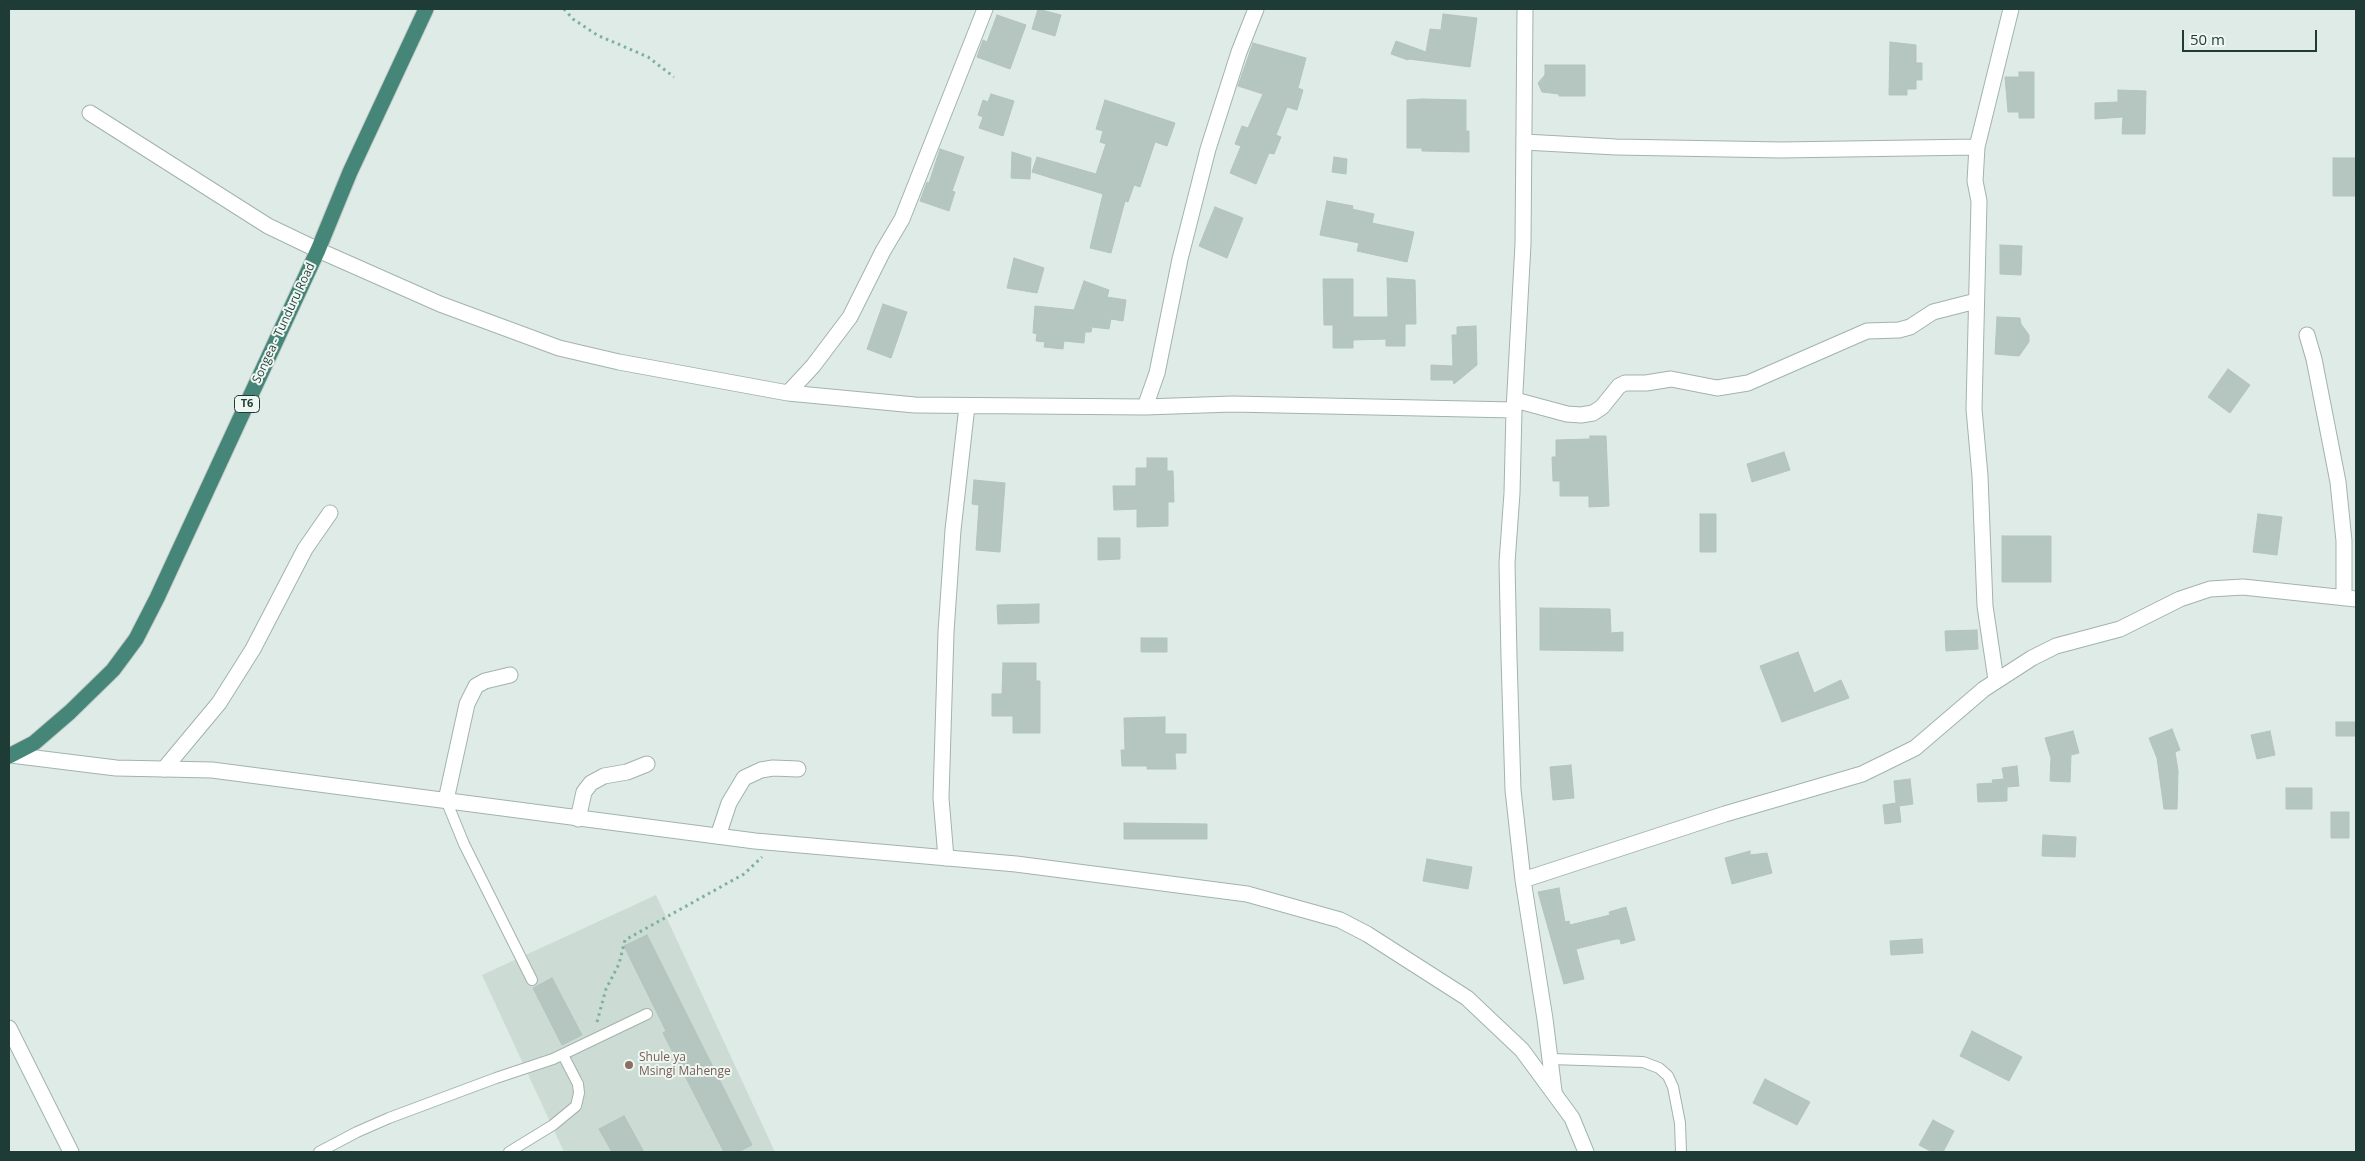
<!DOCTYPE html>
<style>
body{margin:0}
#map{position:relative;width:2365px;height:1161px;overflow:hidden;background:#dfebe6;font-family:"Open Sans",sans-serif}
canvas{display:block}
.frame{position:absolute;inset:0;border:10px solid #1f3b35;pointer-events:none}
.scale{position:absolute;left:2182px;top:30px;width:135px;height:22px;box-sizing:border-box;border:2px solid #1f3b35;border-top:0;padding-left:6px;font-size:15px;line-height:18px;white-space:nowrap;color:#1f3b35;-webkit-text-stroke:4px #eff7f3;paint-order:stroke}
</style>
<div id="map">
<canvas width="2365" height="1161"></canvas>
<div class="frame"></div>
<div class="scale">50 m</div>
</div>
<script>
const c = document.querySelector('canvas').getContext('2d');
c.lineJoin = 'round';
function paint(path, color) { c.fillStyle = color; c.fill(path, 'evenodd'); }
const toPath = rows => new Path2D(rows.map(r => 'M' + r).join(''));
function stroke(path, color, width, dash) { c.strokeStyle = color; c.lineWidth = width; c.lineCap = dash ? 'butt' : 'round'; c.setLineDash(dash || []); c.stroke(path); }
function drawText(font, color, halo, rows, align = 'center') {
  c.font = font + ' "Open Sans",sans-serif'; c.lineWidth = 4; c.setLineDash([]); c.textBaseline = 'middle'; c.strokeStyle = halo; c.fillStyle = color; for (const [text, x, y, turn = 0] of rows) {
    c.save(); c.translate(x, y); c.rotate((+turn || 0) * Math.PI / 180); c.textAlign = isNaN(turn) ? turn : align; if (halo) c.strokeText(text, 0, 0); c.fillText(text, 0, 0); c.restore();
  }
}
const built = toPath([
 [656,895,775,1152,564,1152,482,975]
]);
const building = toPath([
 [1038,9,1061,15,1055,36,1032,29,1038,9],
 [1443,14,1477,18,1470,67,1409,59,1408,60,1391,54,1396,41,1426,52,1430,29,1441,30,1443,14],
 [997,15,1026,25,1010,69,977,57,983,40,987,42,997,15],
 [1890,42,1916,45,1916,63,1922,63,1922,80,1916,80,1916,89,1907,89,1907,95,1889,95,1890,42],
 [1253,43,1306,58,1298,88,1303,90,1297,110,1287,107,1276,135,1281,137,1274,154,1269,153,1256,184,1230,173,1241,146,1235,144,1242,126,1248,128,1263,94,1238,86,1253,43],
 [1545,65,1585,65,1585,96,1559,96,1559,94,1542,92,1538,83,1545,75,1545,65],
 [2019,72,2034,72,2034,118,2019,118,2019,112,2008,112,2005,77,2019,77,2019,72],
 [2118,90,2146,91,2145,134,2122,134,2123,117,2095,119,2095,103,2118,102,2118,90],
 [991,94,1014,101,1003,136,979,128,983,117,978,115,983,100,988,102,991,94],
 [1422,99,1466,100,1466,131,1469,131,1469,152,1422,151,1422,148,1407,148,1407,100,1422,99],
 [1105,100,1175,123,1167,146,1155,142,1140,187,1134,185,1128,202,1125,201,1111,253,1090,248,1103,194,1032,172,1037,157,1096,174,1106,144,1100,142,1103,131,1096,129,1105,100],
 [940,149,964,157,952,191,955,192,949,211,920,201,927,182,929,183,940,149],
 [1012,152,1031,158,1030,179,1011,178,1012,152],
 [1334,157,1347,159,1346,174,1332,172,1334,157],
 [2333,158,2355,158,2356,196,2333,196,2333,158],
 [1327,201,1353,206,1352,209,1374,214,1372,223,1414,232,1407,262,1357,251,1359,243,1320,235,1327,201],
 [1215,207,1243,218,1227,258,1199,246,1215,207],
 [2000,245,2022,246,2021,275,2000,274,2000,245],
 [1014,258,1044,268,1037,293,1007,288,1014,258],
 [1387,278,1415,280,1416,324,1405,324,1405,346,1386,346,1386,339,1353,340,1353,348,1333,348,1333,325,1324,325,1323,279,1353,279,1353,317,1388,317,1387,278],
 [1084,281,1109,290,1107,297,1126,300,1123,321,1111,319,1109,329,1092,327,1091,332,1085,332,1084,343,1064,341,1063,349,1044,347,1045,342,1036,341,1037,334,1033,333,1035,306,1074,310,1084,281],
 [883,304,907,312,891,358,867,349,883,304],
 [1997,317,2020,318,2021,324,2029,335,2029,342,2019,356,1995,354,1997,317],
 [1476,326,1477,365,1454,384,1453,380,1431,380,1431,365,1453,366,1452,335,1457,335,1457,327,1476,326],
 [2228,369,2250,385,2230,413,2208,397,2228,369],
 [1590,436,1606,436,1609,506,1589,507,1589,496,1560,496,1560,481,1553,481,1552,457,1556,457,1556,440,1590,439,1590,436],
 [1784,452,1790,470,1752,482,1747,464,1784,452],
 [1147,458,1167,458,1167,471,1173,471,1174,502,1168,502,1168,526,1137,527,1137,509,1114,510,1113,486,1136,486,1136,468,1147,468,1147,458],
 [974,480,1005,483,1000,552,976,550,979,505,972,504,974,480],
 [1700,514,1716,514,1716,552,1700,552,1700,514],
 [2258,514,2282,517,2277,555,2253,552,2258,514],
 [2002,536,2051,536,2051,582,2002,582,2002,536],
 [1098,538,1120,538,1120,559,1098,560,1098,538],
 [1039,604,1039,623,998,624,997,605,1039,604],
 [1540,608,1610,609,1611,633,1623,632,1623,651,1540,650,1540,608],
 [1977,630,1978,649,1946,651,1945,631,1977,630],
 [1141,638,1167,638,1167,652,1141,652,1141,638],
 [1798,652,1814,693,1841,680,1849,698,1782,722,1760,666,1798,652],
 [1003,663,1036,663,1036,681,1040,681,1040,733,1013,733,1013,716,992,716,992,694,1002,694,1003,663],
 [1165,717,1165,734,1186,734,1186,753,1175,753,1176,769,1147,769,1147,766,1122,766,1121,750,1125,750,1124,718,1165,717],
 [2336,722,2356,722,2356,736,2336,736,2336,722],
 [2172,729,2180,750,2175,752,2178,771,2177,809,2164,809,2157,758,2149,738,2172,729],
 [2073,731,2079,753,2071,755,2070,782,2050,781,2051,758,2045,738,2073,731],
 [2270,731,2275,755,2257,759,2251,735,2270,731],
 [1571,765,1574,798,1553,800,1550,767,1571,765],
 [2017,766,2019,786,2007,787,2007,801,1978,802,1977,784,1993,783,1992,780,2004,779,2002,768,2017,766],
 [1910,779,1913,804,1899,806,1901,822,1885,824,1883,805,1896,803,1894,781,1910,779],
 [2286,788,2312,788,2312,809,2286,809,2286,788],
 [2331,812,2349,812,2349,838,2331,838,2331,812],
 [1124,823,1207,824,1207,839,1124,839,1124,823],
 [2043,835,2076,837,2075,857,2042,856,2043,835],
 [1750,851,1750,855,1767,853,1772,873,1732,884,1725,858,1750,851],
 [1427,859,1472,867,1468,889,1423,881,1427,859],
 [1559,888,1565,922,1569,921,1570,925,1610,915,1609,912,1626,907,1635,940,1621,944,1620,939,1616,939,1576,949,1584,979,1564,984,1538,892,1559,888],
 [647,935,752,1145,738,1152,724,1152,663,1033,666,1031,624,946,647,935],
 [1922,939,1923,953,1891,955,1890,941,1922,939],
 [552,978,582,1035,562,1045,533,988,552,978],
 [1972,1031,2022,1057,2009,1081,1960,1056,1972,1031],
 [1765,1079,1810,1102,1797,1125,1753,1103,1765,1079],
 [624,1116,644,1152,612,1152,599,1129,624,1116],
 [1933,1120,1954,1131,1943,1152,1932,1152,1919,1145,1933,1120]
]);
const path = toPath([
 [564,9,573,19,597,35,648,57,674,77],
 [597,1022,606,989,619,964,625,940,744,874,762,857]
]);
const service = toPath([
 [446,800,464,844,532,980],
 [1551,1059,1643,1062,1659,1068,1668,1076,1673,1087,1680,1123,1681,1152],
 [319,1152,357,1132,389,1118,496,1078,553,1059,647,1014],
 [509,1152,553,1125,576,1106,579,1093,578,1084,563,1055]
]);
const minor = toPath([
 [1525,9,1523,244,1514,410,1512,493,1507,563,1509,657,1513,790,1523,880,1545,1019,1554,1091],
 [90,113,268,226,318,250,440,304,559,348,619,362,788,393,915,405,1145,407,1232,404,1514,410],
 [1524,142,1616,147,1781,150,1977,147],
 [2307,335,2314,359,2338,482,2344,541,2344,598],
 [788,393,813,366,850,317,883,251,902,219,985,9],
 [1515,400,1567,414,1581,415,1593,413,1602,407,1619,386,1625,383,1646,383,1671,379,1717,388,1748,383,1867,331,1899,330,1910,327,1933,312,1976,301],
 [1145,407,1157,373,1180,259,1208,149,1239,52,1256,9],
 [1996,680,1985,606,1980,476,1974,409,1979,201,1975,181,1977,147,2011,9],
 [164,769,219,703,253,649,305,549,330,513],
 [446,800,467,704,476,686,485,681,510,675],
 [578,819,584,792,591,783,604,776,627,772,647,764],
 [718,836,729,803,744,778,761,770,773,768,798,769],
 [946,858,941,798,946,632,953,530,967,406],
 [1523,880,1725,814,1862,774,1915,748,1984,689,2032,658,2056,646,2120,629,2180,599,2210,589,2243,587,2356,599],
 [9,1028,71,1152]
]);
const tertiary = toPath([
 [11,755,116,768,212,770,755,841,1016,864,1247,894,1340,920,1367,934,1467,998,1522,1050,1572,1118,1586,1152]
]);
const trunk = toPath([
 [9,756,34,743,70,712,113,670,136,639,157,598,318,250,350,172,426,9]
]);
const markers = [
 [629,1065,5,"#8d6e63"]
];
const shields = [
 [247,404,25]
];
const shieldNames = [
 ["T6",247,404]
];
const streetNames = [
 ["Songea - Tunduru Road",284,323,-65]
];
const educationNames = [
 ["Shule ya",639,1058],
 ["Msingi Mahenge",639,1072]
];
paint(built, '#cddbd5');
paint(building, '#b4c6bf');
stroke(building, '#b1c5bd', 1);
stroke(service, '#a2b3ad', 12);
stroke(minor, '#a2b3ad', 17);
stroke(tertiary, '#a2b3ad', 17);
stroke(trunk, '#c0c8c6', 17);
stroke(path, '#7db0a1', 3, [2.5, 4]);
stroke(service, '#fff', 10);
stroke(minor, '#fff', 15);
stroke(tertiary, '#fff', 15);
stroke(trunk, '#468678', 15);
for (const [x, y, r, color] of markers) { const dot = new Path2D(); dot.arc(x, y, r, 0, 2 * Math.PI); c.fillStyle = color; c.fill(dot); stroke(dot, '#eff7f3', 2); }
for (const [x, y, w] of shields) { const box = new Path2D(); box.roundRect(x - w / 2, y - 8.5, w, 17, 4); c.fillStyle = '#eff7f3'; c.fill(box); stroke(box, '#1f3b35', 1); }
drawText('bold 11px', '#1f3b35', null, shieldNames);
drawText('12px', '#1f3b35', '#eff7f3', streetNames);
drawText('12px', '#785e54', '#eff7f3', educationNames, 'left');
</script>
